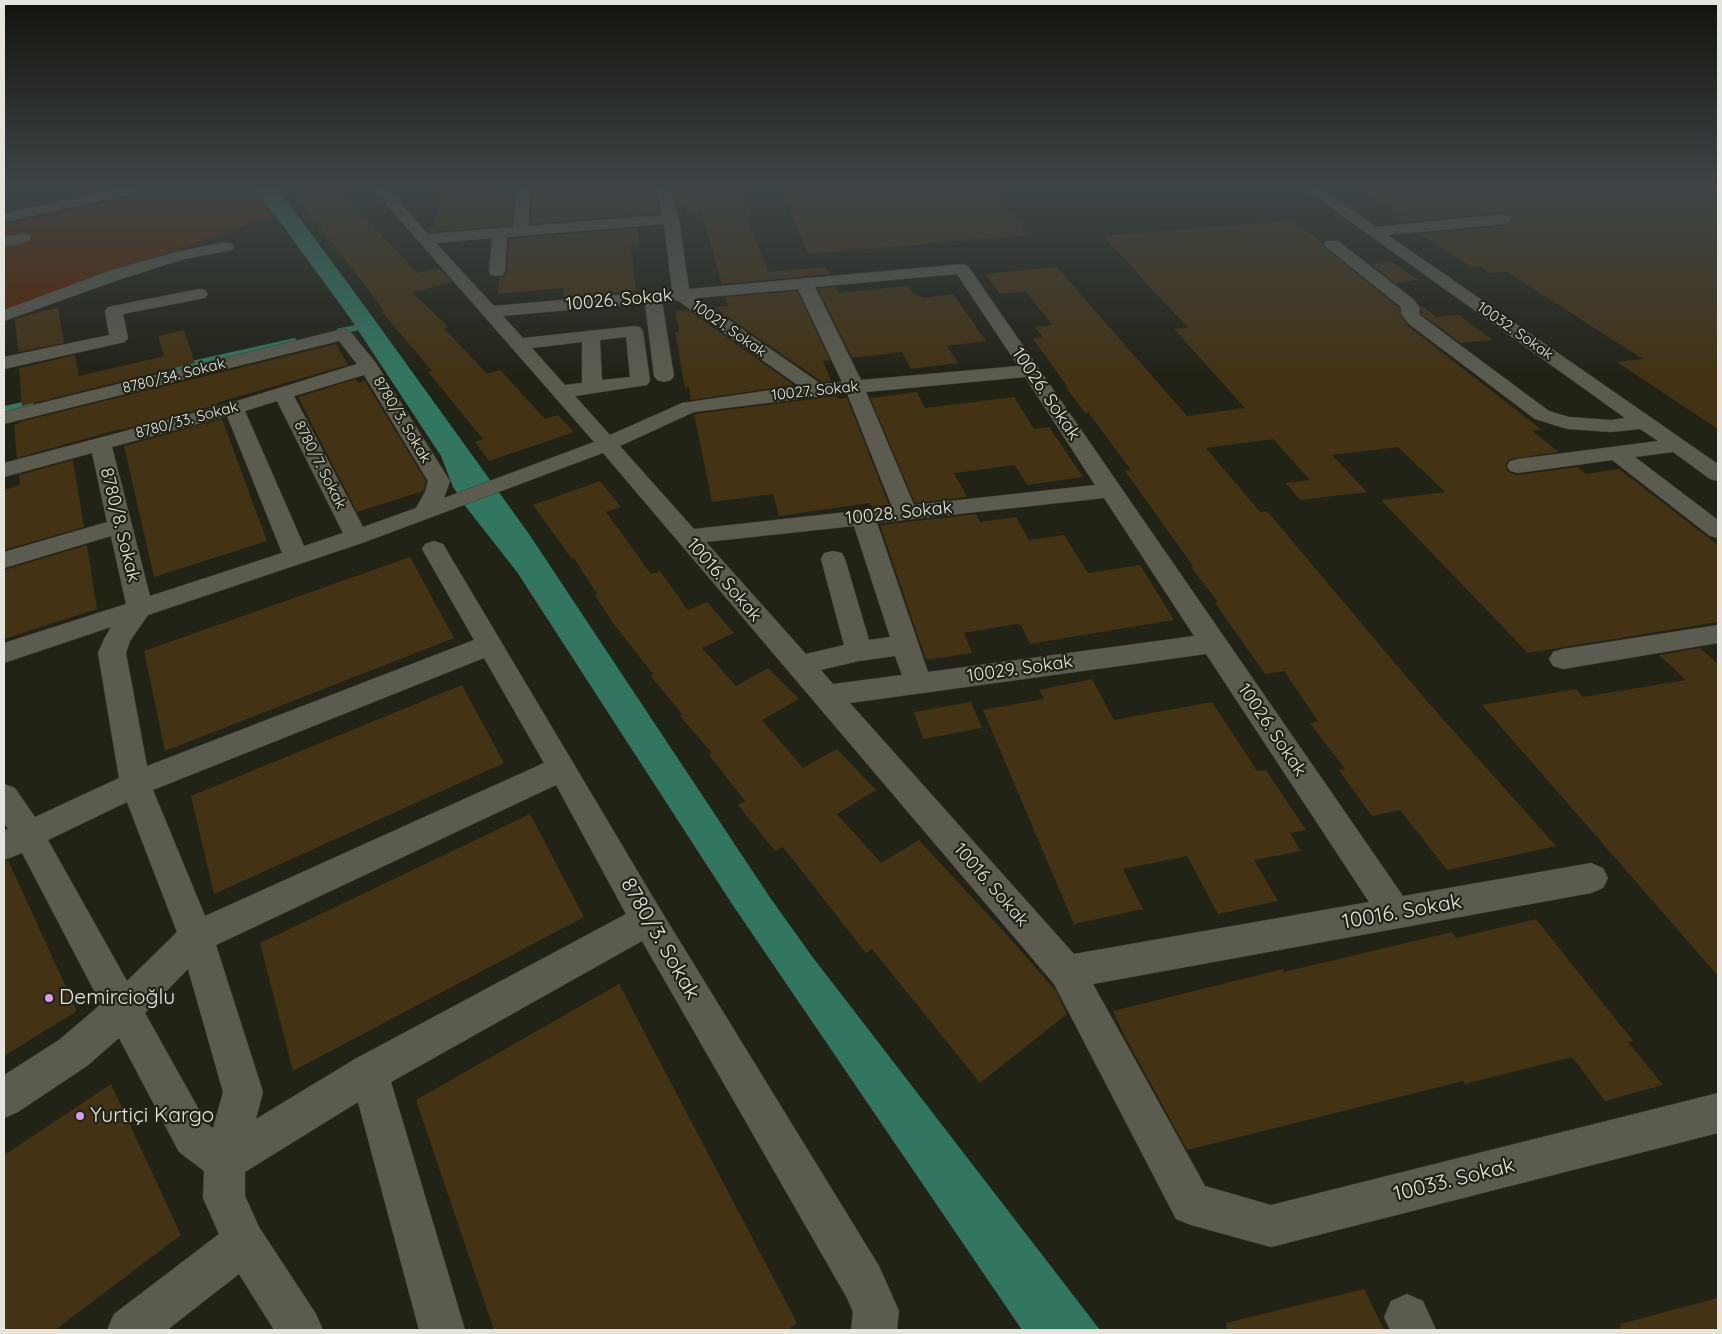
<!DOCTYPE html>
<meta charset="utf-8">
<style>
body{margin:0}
#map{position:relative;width:1722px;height:1334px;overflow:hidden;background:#222317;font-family:Quicksand,sans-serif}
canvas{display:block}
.frame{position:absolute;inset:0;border:5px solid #e5e5de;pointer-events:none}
</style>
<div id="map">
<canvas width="1722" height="1334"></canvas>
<div class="frame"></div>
</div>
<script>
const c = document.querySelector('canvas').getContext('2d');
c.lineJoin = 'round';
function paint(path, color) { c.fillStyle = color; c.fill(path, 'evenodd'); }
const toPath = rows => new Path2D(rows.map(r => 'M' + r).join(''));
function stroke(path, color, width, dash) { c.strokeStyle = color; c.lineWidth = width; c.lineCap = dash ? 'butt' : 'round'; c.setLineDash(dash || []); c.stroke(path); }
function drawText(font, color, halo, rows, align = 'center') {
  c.font = font + ' Quicksand,sans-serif'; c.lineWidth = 4.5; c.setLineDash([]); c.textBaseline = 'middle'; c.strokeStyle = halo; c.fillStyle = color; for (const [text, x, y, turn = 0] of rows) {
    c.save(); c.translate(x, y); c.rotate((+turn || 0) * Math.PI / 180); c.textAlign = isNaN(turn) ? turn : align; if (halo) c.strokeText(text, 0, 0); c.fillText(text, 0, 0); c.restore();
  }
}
const green = toPath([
 [150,189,254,189,275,215,4,311,4,225,148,194,146,190]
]);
const water = toPath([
 [254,189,278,189,369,312,529,534,769,896,811,955,1100,1330,1022,1330,732,904,517,572,466,507,453,487,441,456,350,318,275,215]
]);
const stream = toPath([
 [339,331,356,328],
 [173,368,294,341],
 [4,409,31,403]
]);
const building = toPath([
 [295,189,339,189,417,273,439,268,452,282,413,293,448,327,444,328,487,374,500,370,545,419,558,415,574,432,489,461,475,442,483,439,428,372,432,371,382,312,384,311,343,256,296,199,301,198],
 [610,189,654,189,659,210,646,211,647,214,530,224,532,195],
 [672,189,739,189,740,192,744,192,752,215,745,215,769,272,826,267,830,274,722,284,701,211,686,212,685,207,678,208],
 [854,189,993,189,1029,235,808,254,784,195],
 [1362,189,1718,189,1718,429,1617,362,1643,359,1507,272,1490,273,1480,266,1471,267,1420,234,1503,226,1512,220,1509,215,1503,212,1403,222,1394,216,1402,216],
 [489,191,488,197,514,195,511,225,431,232,442,194],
 [1293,220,1323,243,1325,248,1399,308,1400,315,1408,326,1542,430,1532,431,1559,452,1510,459,1505,465,1508,472,1518,475,1577,467,1586,474,1619,469,1718,545,1718,622,1528,653,1381,500,1445,492,1398,447,1332,455,1367,492,1300,500,1286,483,1310,480,1273,439,1206,448,1260,512,1267,511,1426,700,1556,846,1447,870,1400,810,1372,816,1339,770,1345,769,1310,723,1318,721,1284,671,1265,674,1215,603,1218,602,1191,567,1193,566,1125,471,1131,470,1088,412,1085,413,1065,386,1067,386,1033,339,1043,337,1035,327,1052,325,1026,291,1000,294,986,274,1057,267,1187,416,1245,408,1174,329,1188,328,1103,236],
 [637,228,640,245,631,246,636,291,564,298,563,288,498,294,499,277,505,276,507,271,509,239],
 [1392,262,1418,280,1395,283,1371,264],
 [908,286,913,294,924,298,953,294,986,341,947,346,958,363,911,369,902,352,852,358,818,289,836,287,839,293],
 [797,291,830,360,823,361,831,381,822,382,714,307,728,306,725,297],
 [1420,305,1437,317,1458,315,1493,340,1461,343,1422,315],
 [58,307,64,343,18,352,15,319],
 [688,310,794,385,691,400,689,387,685,388,675,332,679,332,675,311],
 [184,330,195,363,22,406,19,368,75,355,79,376,164,356,158,336],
 [336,344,348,365,216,403,217,405,121,430,120,429,17,458,14,425,23,421],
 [356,379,359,383,365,381,426,481,423,491,357,512,298,397],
 [917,392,925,408,1014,397,1034,429,1049,427,1083,477,1027,485,1015,465,954,473,967,497,915,503,870,398],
 [837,396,838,399,847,398,889,505,872,507,870,503,779,516,773,494,712,502,694,414],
 [222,419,267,541,154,577,124,446],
 [73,460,84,527,4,550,4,490,20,485,19,475],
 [600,481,621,507,606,512,651,574,660,571,688,610,707,602,734,633,702,648,736,686,768,668,799,699,762,720,803,768,837,749,876,790,837,814,881,863,919,840,1015,944,1056,991,1067,1014,980,1083,872,949,866,953,783,847,775,851,738,805,745,801,709,755,712,753,680,716,683,715,650,675,653,674,613,623,595,595,597,594,574,558,572,559,533,505],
 [976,514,980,522,1016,517,1029,540,1064,535,1088,573,1140,565,1174,620,1030,644,1021,625,1016,624,964,633,972,653,926,660,880,525],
 [87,545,97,609,4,639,4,570],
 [410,557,454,638,165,751,144,651],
 [1700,648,1718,664,1718,976,1482,705,1576,689,1583,697,1686,680,1659,655],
 [1092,679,1114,720,1212,702,1257,771,1266,770,1306,830,1290,833,1301,851,1254,860,1278,901,1218,914,1187,856,1123,869,1143,909,1074,924,983,710,1044,699,1039,690],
 [462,685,504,763,214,894,191,796],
 [971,702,982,728,923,739,914,712],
 [530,814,584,917,293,1071,260,943],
 [8,860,77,1011,4,1056,4,862],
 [1536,919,1633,1041,1628,1042,1663,1085,1605,1101,1572,1057,1465,1084,1463,1081,1187,1150,1123,1033,1113,1011,1283,969,1284,972,1452,932,1456,938],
 [619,984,797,1323,788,1330,494,1330,416,1100],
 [111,1084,181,1235,55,1330,4,1330,4,1155],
 [1364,1289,1384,1330,1227,1330,1226,1323],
 [1718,1298,1718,1330,1621,1330,1620,1324]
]);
const minor = toPath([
 [113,189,141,189,134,193,4,222,4,214,113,189],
 [373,189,388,189,428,234,513,227,517,189,531,189,528,226,662,215,656,189,670,189,679,219,689,289,962,264,968,266,1403,896,1591,863,1603,868,1608,878,1603,888,1591,893,1093,984,1205,1186,1271,1205,1718,1093,1718,1133,1271,1247,1191,1225,1176,1219,1054,984,603,453,365,542,148,615,130,641,126,653,147,766,474,640,422,549,425,544,434,541,443,544,660,909,879,1266,899,1311,897,1330,851,1330,853,1312,847,1298,642,941,391,1082,465,1330,419,1330,358,1102,245,1172,245,1196,259,1227,316,1314,323,1330,274,1330,239,1274,167,1330,107,1330,114,1314,219,1234,203,1198,204,1171,179,1152,119,1038,87,1066,18,1112,4,1118,4,1075,59,1040,101,1004,22,853,4,860,4,831,8,829,4,823,4,784,15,788,35,817,119,778,98,653,104,639,111,627,4,663,4,643,126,604,111,536,4,568,4,552,107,522,92,453,4,477,4,463,227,404,357,364,339,341,4,424,4,412,343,329,349,330,376,363,450,481,444,498,594,442,373,189],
 [664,224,672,290,494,306,436,243,492,238,489,271,491,275,497,276,503,275,505,271,507,237,664,224],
 [957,274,1018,366,861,380,815,287,957,274],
 [798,289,842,382,821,384,697,298,798,289],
 [677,300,799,386,682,403,610,435,575,396,647,385,650,381,643,331,640,327,634,326,523,338,503,316,645,303,654,376,657,380,664,382,671,380,674,376,662,301,677,300],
 [626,337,630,377,602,380,600,340,626,337],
 [582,342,582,383,565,385,532,348,582,342],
 [364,375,428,481,425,492,416,508,363,527,294,396,364,375],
 [1025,377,1095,485,914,505,866,392,1025,377],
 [847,393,892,507,694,529,620,446,694,412,847,393],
 [277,401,343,533,304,546,245,411,277,401],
 [227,416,282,553,150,596,112,447,227,416],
 [1104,498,1194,636,928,672,877,523,1104,498],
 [854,526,890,637,869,640,845,559,842,553,833,551,824,553,821,559,844,645,806,654,706,542,854,526],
 [1206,654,1369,902,1074,954,850,703,1206,654],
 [895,656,902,675,833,684,821,670,859,661,895,656],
 [484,658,544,763,205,916,153,790,484,658],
 [556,785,626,914,355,1059,256,1119,263,1092,216,945,556,785],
 [127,802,177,932,127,981,48,840,127,802],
 [188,969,223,1092,213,1128,207,1124,145,1013,188,969],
 [1305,189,1322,189,1376,227,1503,214,1508,216,1511,219,1508,222,1503,224,1388,235,1718,464,1718,481,1710,479,1673,452,1635,457,1718,520,1718,538,1710,536,1612,460,1518,473,1510,471,1507,466,1510,461,1518,459,1658,441,1640,429,1611,432,1567,429,1535,419,1409,324,1401,314,1401,307,1326,247,1324,244,1326,241,1338,241,1413,299,1420,308,1419,313,1421,316,1549,411,1569,417,1611,420,1625,418,1305,189],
 [23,233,29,235,31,238,29,241,4,247,4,237,23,233],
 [226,242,232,244,234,247,232,250,185,259,121,279,4,321,4,310,109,271,176,252,226,242],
 [199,289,205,290,208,294,205,298,123,314,128,338,125,342,4,369,4,357,109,335,105,311,108,307,199,289],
 [1718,625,1718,643,1563,669,1553,666,1549,659,1553,652,1563,649,1718,625],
 [1407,1294,1423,1301,1436,1330,1390,1330,1384,1317,1391,1301,1407,1294]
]);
const markers = [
 [49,998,5,"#dc99f4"],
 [80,1116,5,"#dc99f4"]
];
const farStreetnames = [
 ["10021. Sokak",729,329,35],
 ["10032. Sokak",1515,331,35],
 ["8780/34. Sokak",174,376,-14],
 ["10027. Sokak",815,391,-6],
 ["8780/33. Sokak",187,420,-15],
 ["8780/3. Sokak",402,420,59],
 ["8780/7. Sokak",320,465,63]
];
const streetNames = [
 ["10026. Sokak",619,300,-5],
 ["10026. Sokak",1046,394,56],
 ["10028. Sokak",899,513,-6],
 ["8780/8. Sokak",120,525,76],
 ["10016. Sokak",724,580,49],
 ["10029. Sokak",1020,669,-8],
 ["10026. Sokak",1272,730,56],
 ["10016. Sokak",991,885,49]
];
const nearStreetnames = [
 ["10016. Sokak",1402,912,-10],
 ["8780/3. Sokak",660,939,60],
 ["10033. Sokak",1454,1180,-14]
];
const nearPoinames = [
 ["Demircioğlu",59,998],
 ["Yurtiçi Kargo",90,1116]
];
paint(green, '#592400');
paint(water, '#327662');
stroke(stream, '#327662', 5.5);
paint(building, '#433214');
stroke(minor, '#3c3c34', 1);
paint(minor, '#5b5c4f');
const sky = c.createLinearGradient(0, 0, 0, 376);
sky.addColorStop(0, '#13130d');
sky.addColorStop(0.5, '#3e4547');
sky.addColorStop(1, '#3e454700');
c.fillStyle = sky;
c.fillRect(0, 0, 1722, 376);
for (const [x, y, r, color] of markers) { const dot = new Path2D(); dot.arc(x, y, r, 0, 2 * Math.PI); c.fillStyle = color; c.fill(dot); stroke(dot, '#222317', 2); }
drawText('15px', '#e5e5de', '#222317', farStreetnames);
drawText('18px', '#e5e5de', '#222317', streetNames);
drawText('21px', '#e5e5de', '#222317', nearStreetnames);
drawText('21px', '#e5e5de', '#222317', nearPoinames, 'left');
</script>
